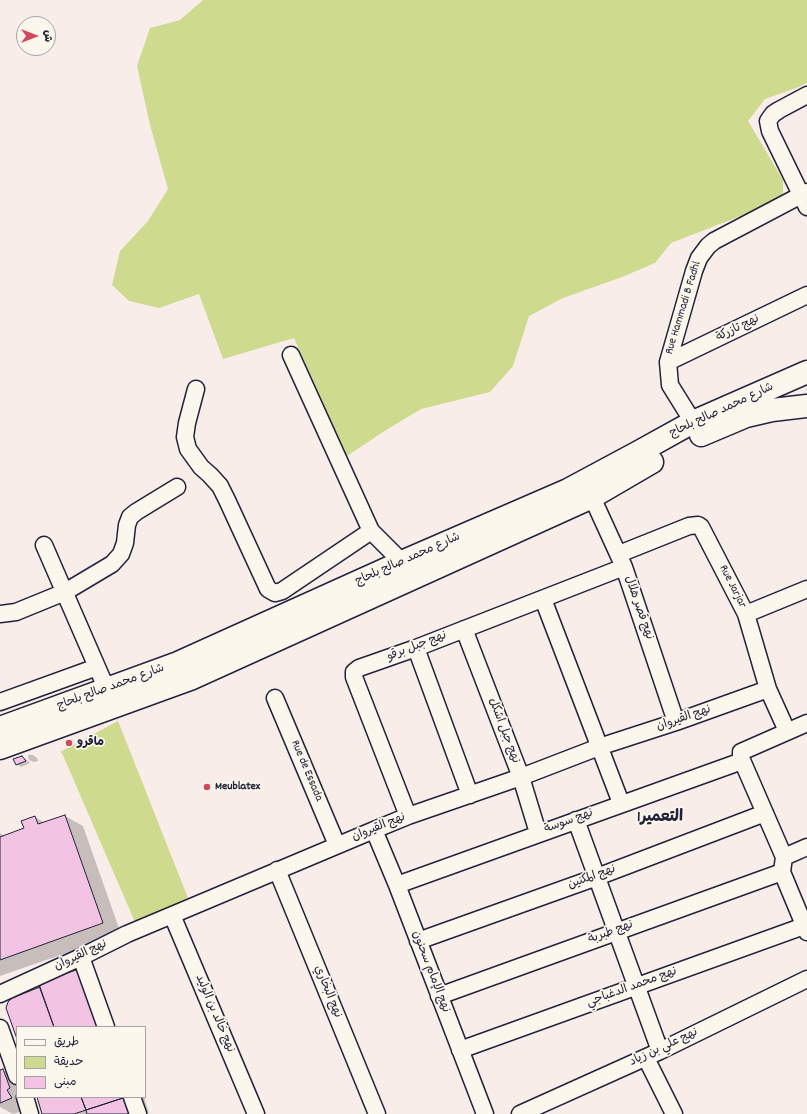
<!DOCTYPE html>
<meta charset="utf-8">
<style>
body{margin:0}
#map{position:relative;width:807px;height:1114px;overflow:hidden;background:#f9edea;font-family:Dekko,"Playpen Sans Arabic",sans-serif}
canvas{display:block}
.legend{position:absolute;left:16px;top:1026px;width:130px;height:72px;box-sizing:border-box;background:#fbf7ec;border:1px solid #a4a2a5;margin:0;padding:5px 7px;list-style:none;font-size:12px;color:#22223b}
.legend li{display:flex;align-items:center;gap:8px;height:20px}
.legend b{width:20px;border:1px solid #a4a2a5}
.north{position:absolute;left:16px;top:16px;width:40px;height:40px;box-sizing:border-box;background:#fbf7ec;border:1px solid #a4a2a5;border-radius:50%;rotate:90deg;font-size:11px;font-weight:700;line-height:16px;text-align:center;color:#22223b}
.north::after{content:'';display:block;margin:auto;width:14px;height:18px;background:#d1495b;clip-path:polygon(50% 0,100% 100%,50% 72%,0 100%)}
</style>
<div id="map">
<canvas width="807" height="1114"></canvas>
<ul class="legend">
<li><b style="height:5px;background:#fbf7ec"></b>طريق</li>
<li><b style="height:11px;background:#ceda8d"></b>حديقة</li>
<li><b style="height:11px;background:#f3c3e4"></b>مبنى</li>
</ul>
<div class="north">ش</div>
</div>
<script>
const c = document.querySelector('canvas').getContext('2d');
c.lineJoin = 'round';
function paint(path, color) { c.fillStyle = color; c.fill(path, 'evenodd'); }
const toPath = rows => new Path2D(rows.map(r => 'M' + r).join(''));
function stroke(path, color, width, dash) { c.strokeStyle = color; c.lineWidth = width; c.lineCap = dash ? 'butt' : 'round'; c.setLineDash(dash || []); c.stroke(path); }
function drawText(font, color, halo, rows, align = 'center') {
  c.font = font + ' Dekko,"Playpen Sans Arabic",sans-serif'; c.lineWidth = 3.5; c.setLineDash([]); c.textBaseline = 'middle'; c.strokeStyle = halo; c.fillStyle = color; for (const [text, x, y, turn = 0] of rows) {
    c.save(); c.translate(x, y); c.rotate((+turn || 0) * Math.PI / 180); c.textAlign = isNaN(turn) ? turn : align; if (halo) c.strokeText(text, 0, 0); c.fillText(text, 0, 0); c.restore();
  }
}
const green = toPath([
 [203,0,807,0,807,83,799,87,765,99,748,121,783,180,783,195,756,210,671,243,655,263,622,277,563,298,529,316,513,366,490,392,421,409,383,432,347,456,294,338,223,359,199,294,159,308,129,301,112,285,120,251,148,221,168,189,150,125,137,66,150,28,180,20],
 [118,721,188,898,135,922,62,753,60,752]
]);
const shadow = toPath([
 [28,755,33,755,37,758,38,761,34,762,29,760],
 [22,757,27,760,30,763,21,767,17,764],
 [65,816,83,826,121,934,0,976,0,833,5,836,25,829,35,817,45,823],
 [3,1070,17,1078,17,1097,27,1097,29,1109,13,1114,0,1107,0,1071],
 [38,1097,144,1097,149,1113,146,1114,44,1114]
]);
const building = toPath([
 [22,756,26,761,16,765,13,759,22,756],
 [65,815,103,923,0,960,0,837,24,828,21,821,35,816,38,824,65,815],
 [79,969,100,1027,54,1027,38,983,79,969],
 [40,987,54,1027,17,1027,17,1039,6,1008,8,1002,12,998,40,987],
 [3,1069,10,1088,7,1090,12,1098,0,1103,0,1070,3,1069],
 [37,1097,81,1097,86,1110,74,1114,42,1114,37,1097],
 [81,1097,123,1097,123,1098,86,1110,81,1097],
 [123,1098,129,1114,87,1114,86,1110,123,1098]
]);
const minor = toPath([
 [807,95,779,110,773,114,768,121,770,131,807,207],
 [291,355,371,531,402,562],
 [668,362,807,295],
 [196,389,187,423,185,437,188,449,201,467,210,475,220,486,227,500,268,589,275,593,282,591,371,531],
 [693,422,670,385,668,362,694,271,699,258,708,246,714,241,807,192],
 [592,497,624,567,676,722],
 [44,545,107,690],
 [619,554,689,526,698,525,701,527,746,614,768,689,787,731],
 [543,599,621,803],
 [0,614,16,612,65,592,112,564,121,554,125,543,127,525,130,517,136,512,177,487],
 [746,614,807,589],
 [464,629,521,777,538,833],
 [416,648,470,795],
 [275,698,337,845],
 [0,702,97,667],
 [807,723,741,752,741,758,784,857,782,872,807,932],
 [408,816,354,677,354,672,359,668,416,648,624,567],
 [576,820,660,1051],
 [374,830,397,885,485,1114],
 [784,857,807,847],
 [277,870,377,1114],
 [397,885,742,761],
 [172,915,256,1114],
 [418,941,597,877,765,813],
 [81,957,106,1027],
 [0,994,81,957,127,934,374,830,408,816,521,777,599,747,676,722,768,689],
 [439,996,782,872],
 [0,1028,17,1076],
 [460,1050,804,926],
 [646,1058,674,1114],
 [25,1097,30,1114],
 [132,1097,138,1114],
 [520,1114,660,1051,807,979]
]);
const primary = toPath([
 [701,435,746,416,772,410,807,406],
 [0,728,178,663,402,562,568,490,637,453,693,422,807,372],
 [0,748,190,679,592,497,652,462]
]);
const markers = [
 [69,743,4,"#d1495b"],
 [207,787,4,"#d1495b"]
];
const streetNames = [
 ["Rue Hammadi B Fadhl",684,308,-73],
 ["نهج تازركة",738,329,-26],
 ["شارع محمد صالح بلحاج",722,411,-25],
 ["شارع محمد صالح بلحاج",408,560,-24],
 ["Rue Jarjar",732,587,63],
 ["نهج قصر هلال",638,608,71],
 ["نهج جبل برقو",417,647,-21],
 ["شارع محمد صالح بلحاج",111,688,-20],
 ["نهج القيروان",684,719,-19],
 ["نهج جبل اشكل",503,731,69],
 ["Rue de Essada",306,771,67],
 ["نهج سوسة",569,822,-20],
 ["نهج القيروان",379,828,-22],
 ["نهج المكنين",592,878,-20],
 ["نهج طبربة",611,933,-20],
 ["نهج القيروان",81,956,-25],
 ["نهج الإمام سحنون",430,972,69],
 ["نهج محمد الدغباجي",632,988,-20],
 ["نهج البخاري",327,992,68],
 ["نهج خالد بن الوليد",214,1014,67],
 ["نهج علي بن زياد",664,1048,-25]
];
const poiNames = [
 ["ماقرو",77,743],
 ["Meublatex",215,787]
];
const districtNames = [
 ["التعمير1",660,819]
];
paint(green, '#ceda8d');
paint(shadow, '#0003');
paint(building, '#f3c3e4');
stroke(building, '#22223b', 1);
stroke(minor, '#22223b', 19);
stroke(primary, '#22223b', 25);
stroke(minor, '#fbf7ec', 16);
stroke(primary, '#fbf7ec', 22);
for (const [x, y, r, color] of markers) { const dot = new Path2D(); dot.arc(x, y, r, 0, 2 * Math.PI); c.fillStyle = color; c.fill(dot); stroke(dot, '#fbf7ec', 1.5); }
drawText('12px', '#22223b', '#fbf7ec', streetNames);
drawText('bold 12px', '#22223b', '#fbf7ec', poiNames, 'left');
drawText('bold 16px', '#22223b', '#fbf7ec', districtNames);
</script>
